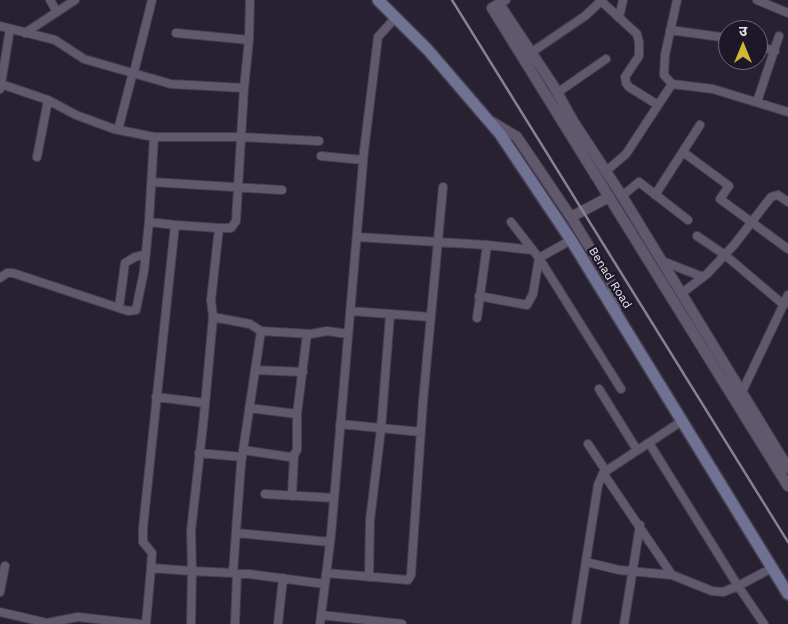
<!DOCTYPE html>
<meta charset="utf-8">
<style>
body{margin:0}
#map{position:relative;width:788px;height:624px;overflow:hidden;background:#272132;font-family:"Work Sans","Noto Sans Devanagari",sans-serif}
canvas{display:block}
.north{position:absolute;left:718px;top:20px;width:50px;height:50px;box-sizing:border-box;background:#1e1728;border:1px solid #6e6978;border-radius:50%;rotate:0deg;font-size:14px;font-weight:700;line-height:20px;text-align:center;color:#e7e4ef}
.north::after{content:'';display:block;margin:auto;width:18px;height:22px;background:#d1b736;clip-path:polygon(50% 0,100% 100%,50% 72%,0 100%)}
</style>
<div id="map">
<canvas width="788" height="624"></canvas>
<div class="north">उ</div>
</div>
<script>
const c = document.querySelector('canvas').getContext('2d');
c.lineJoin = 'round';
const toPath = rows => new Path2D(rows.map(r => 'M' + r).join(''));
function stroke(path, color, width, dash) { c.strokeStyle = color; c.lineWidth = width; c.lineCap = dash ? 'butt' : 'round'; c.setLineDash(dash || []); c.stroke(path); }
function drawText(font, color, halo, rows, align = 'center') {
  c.font = font + ' "Work Sans",sans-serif'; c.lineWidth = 5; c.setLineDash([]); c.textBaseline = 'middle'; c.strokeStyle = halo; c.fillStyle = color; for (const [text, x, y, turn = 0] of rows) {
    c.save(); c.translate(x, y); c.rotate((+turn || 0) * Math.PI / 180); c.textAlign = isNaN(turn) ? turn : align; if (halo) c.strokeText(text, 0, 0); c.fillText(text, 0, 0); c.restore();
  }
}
const minor = toPath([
 [50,0,57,12],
 [600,0,637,34,639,42,639,56,625,77,626,83,629,87,658,105],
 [757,0,788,13],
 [499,4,506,0],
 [619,18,623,0],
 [0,26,55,40,84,59,171,84,244,88],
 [670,30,728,38],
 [25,33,75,0],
 [176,33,249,40],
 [758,46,775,51],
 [532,52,585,16,601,1],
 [134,72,152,0],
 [1,84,10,29],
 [672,84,664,75,665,55,677,0],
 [0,89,1,84,48,100,76,115,114,129,154,137,241,137,319,141],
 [557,93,606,59],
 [757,102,779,36],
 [118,130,133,72],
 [683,152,729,186,720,199,788,249],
 [321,156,363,160],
 [37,157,48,100],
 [605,172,626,154,672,84,713,89,788,112],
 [152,182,282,190],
 [655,195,700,125],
 [622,196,639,182,688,220],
 [149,222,175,225],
 [511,222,539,258,621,389],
 [219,228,231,228,236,221,244,88,249,40,250,0],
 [697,236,725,255,784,305],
 [357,237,487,245,532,250],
 [662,261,703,277],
 [0,278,7,273,13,273,128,311,136,310,144,271,149,222,154,137],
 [682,293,707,274,734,245,771,197,778,195,788,202],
 [479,296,527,305,533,294,539,258,571,240],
 [119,308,125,263,135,257,146,254],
 [350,311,431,317],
 [213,317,250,324,261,331,311,334,327,331,348,334],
 [477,318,487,245],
 [255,370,303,372],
 [599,389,637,450],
 [741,394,788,295],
 [156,397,205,403],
 [249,408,297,414],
 [340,424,421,432],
 [588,444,606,471],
 [243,450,290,457,294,455,297,450,297,414,307,334],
 [199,453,242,457],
 [603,473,682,421],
 [265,494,334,498],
 [292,496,294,455],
 [237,533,330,542],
 [586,562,619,570,672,575,712,591,723,592,738,586,649,443],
 [233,573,241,464,261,331],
 [326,573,408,580,411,575,423,401,443,187],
 [369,577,370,520,381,429,390,315],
 [0,592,5,566],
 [0,612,47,623,78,617,140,624],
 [321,615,402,624],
 [146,624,151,568],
 [191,624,192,571,191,531,204,416,213,317,211,300,219,228,175,225,143,528,143,542,152,553,151,568,192,571,233,573,237,574,249,574,325,584],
 [235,624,237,574],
 [278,624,283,578],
 [320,624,331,535,364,151,378,37,396,17],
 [576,624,598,485,603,473,672,575],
 [624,624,640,525],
 [764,624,738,586,772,568]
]);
const tertiary = toPath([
 [492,122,517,137,571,217,612,284,616,312],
 [571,217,609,197],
 [788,468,622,196,573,121,553,85,499,4,492,8,788,486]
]);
const secondary = toPath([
 [378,0,428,50,500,134,571,240,788,594]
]);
const rail = toPath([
 [452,0,788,542]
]);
const streetNames = [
 ["Benad Road",610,278,58]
];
stroke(minor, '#443e4d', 10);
stroke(tertiary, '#443e4d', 12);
stroke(secondary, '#443e4d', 14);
stroke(minor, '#60596d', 8);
stroke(tertiary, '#60596d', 10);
stroke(secondary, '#707293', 11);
stroke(rail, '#868290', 2.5);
drawText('12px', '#e7e4ef', '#1e1728', streetNames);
</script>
